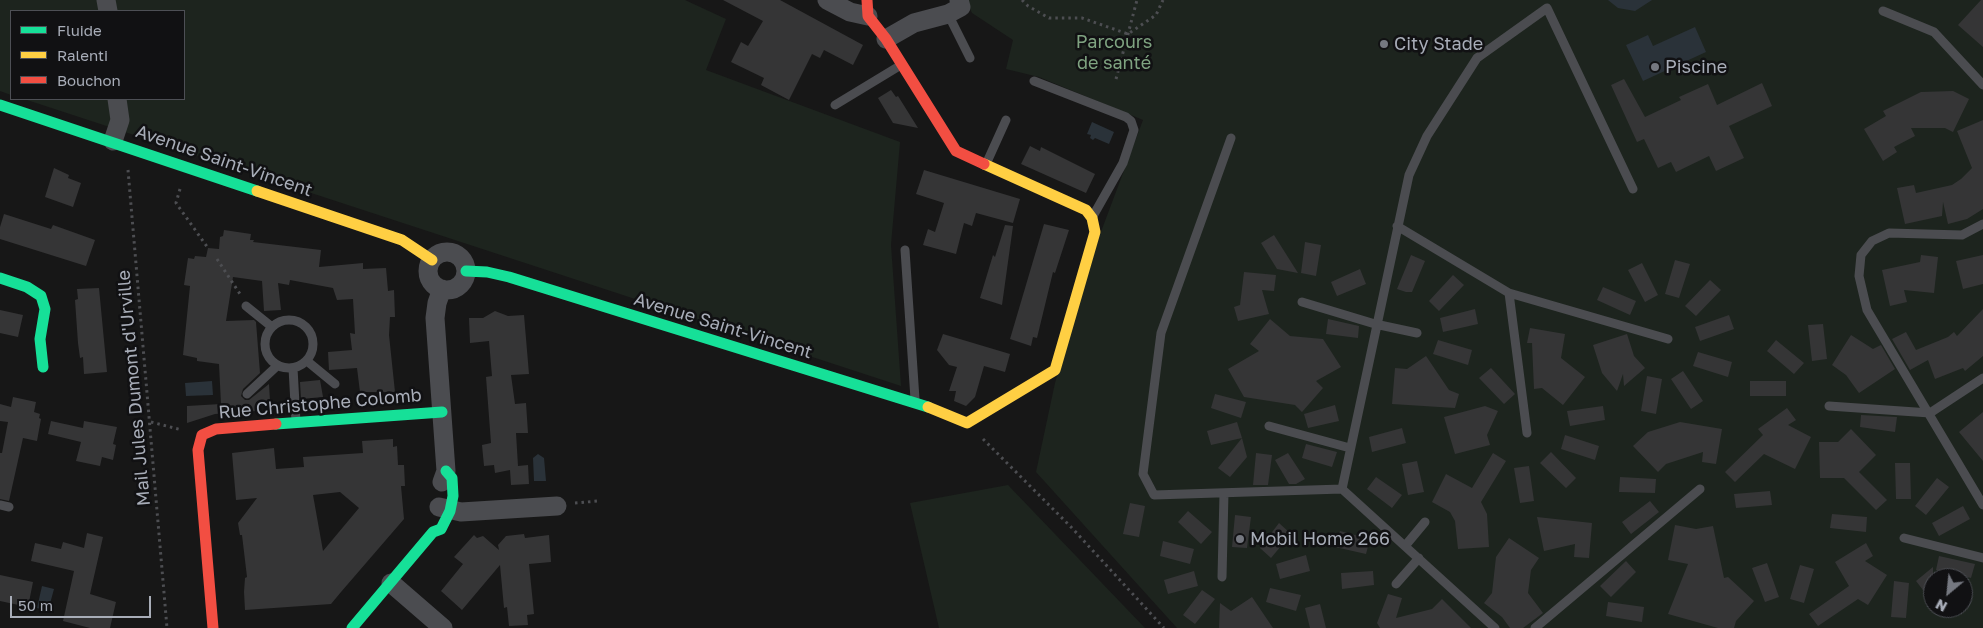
<!DOCTYPE html>
<meta charset="utf-8">
<style>
body{margin:0}
#map{position:relative;width:1983px;height:628px;overflow:hidden;background:#171717;font-family:"Golos Text",sans-serif}
canvas{display:block}
.legend{position:absolute;left:10px;top:10px;width:175px;height:90px;box-sizing:border-box;background:#111113;border:1px solid #4d4f55;margin:0;padding:6px 9px;list-style:none;font-size:15px;color:#a8adb8}
.legend li{display:flex;align-items:center;gap:10px;height:25px}
.legend b{width:25px;border:1px solid #4d4f55}
.north{position:absolute;left:1923px;top:568px;width:50px;height:50px;box-sizing:border-box;background:#111113;border:1px solid #4d4f55;border-radius:50%;rotate:208deg;font-size:14px;font-weight:700;line-height:20px;text-align:center;color:#a8adb8}
.north::after{content:'';display:block;margin:auto;width:18px;height:22px;background:#757880;clip-path:polygon(50% 0,100% 100%,50% 72%,0 100%)}
.scale{position:absolute;left:10px;top:596px;width:141px;height:22px;box-sizing:border-box;border:2px solid #a8adb8;border-top:0;padding-left:6px;font-size:15px;line-height:18px;white-space:nowrap;color:#a8adb8;-webkit-text-stroke:4px #111113;paint-order:stroke}
</style>
<div id="map">
<canvas width="1983" height="628"></canvas>
<ul class="legend">
<li><b style="height:6px;background:#16e098"></b>Fluide</li>
<li><b style="height:6px;background:#ffcf43"></b>Ralenti</li>
<li><b style="height:6px;background:#f24e42"></b>Bouchon</li>
</ul>
<div class="north">N</div>
<div class="scale">50 m</div>
</div>
<script>
const c = document.querySelector('canvas').getContext('2d');
c.lineJoin = 'round';
function paint(path, color) { c.fillStyle = color; c.fill(path, 'evenodd'); }
const toPath = rows => new Path2D(rows.map(r => 'M' + r).join(''));
function stroke(path, color, width, dash) { c.strokeStyle = color; c.lineWidth = width; c.lineCap = dash ? 'butt' : 'round'; c.setLineDash(dash || []); c.stroke(path); }
function drawText(font, color, halo, rows, align = 'center') {
  c.font = font + ' "Golos Text",sans-serif'; c.lineWidth = 5; c.setLineDash([]); c.textBaseline = 'middle'; c.strokeStyle = halo; c.fillStyle = color; for (const [text, x, y, turn = 0] of rows) {
    c.save(); c.translate(x, y); c.rotate((+turn || 0) * Math.PI / 180); c.textAlign = isNaN(turn) ? turn : align; if (halo) c.strokeText(text, 0, 0); c.fillText(text, 0, 0); c.restore();
  }
}
const green = toPath([
 [0,0,685,0,726,19,706,70,900,142,891,245,901,386,24,99,184,99,184,11,11,11,11,95,0,91],
 [966,0,1983,0,1983,628,1177,628,1036,472,1055,383,1099,237,1143,120,1039,77,1006,69,1013,40,972,13],
 [1933,578,1963,578,1963,608,1933,608],
 [1008,485,1145,628,939,628,910,503]
]);
const water = toPath([
 [1608,0,1652,0,1635,11,1618,8],
 [1695,27,1706,52,1643,81,1626,45,1648,35,1653,46],
 [1092,122,1114,132,1109,144,1095,138,1093,140,1090,138,1091,135,1087,134],
 [212,381,213,395,186,396,185,383],
 [538,454,544,458,546,481,534,481,533,458],
 [42,586,54,589,48,611,37,608]
]);
const building = toPath([
 [723,0,780,0,863,45,853,65,824,50,820,58,812,54,789,100,761,85,764,78,731,62,741,42,748,46,763,21],
 [1981,0,1983,0,1983,47,1958,25],
 [1624,79,1645,117,1681,100,1679,97,1708,84,1717,105,1762,83,1772,106,1729,126,1744,158,1716,171,1709,156,1676,172,1671,162,1658,168,1644,139,1637,142,1611,85],
 [891,90,896,97,898,96,918,128,893,123,878,98],
 [1953,91,1969,99,1953,132,1945,128,1911,128,1915,136,1894,147,1897,152,1883,161,1864,129,1886,116,1883,111,1921,92],
 [1983,120,1983,209,1967,219,1948,224,1943,202,1942,216,1905,224,1897,188,1914,185,1916,193,1952,185,1961,179,1972,168,1957,131],
 [1030,146,1040,151,1041,147,1095,174,1086,193,1021,164],
 [54,168,69,175,68,178,81,183,73,207,45,197],
 [924,170,1020,199,1013,223,976,213,972,226,964,223,956,254,923,245,928,229,935,232,944,203,916,194],
 [4,214,51,229,53,225,95,240,86,266,0,239,0,227],
 [1044,224,1069,230,1055,273,1053,272,1037,338,1033,337,1031,346,1010,339],
 [1005,225,1013,226,1002,305,980,298,993,255,995,257],
 [224,230,251,234,250,240,254,240,253,242,321,250,319,267,363,263,363,269,386,268,388,291,394,290,395,317,390,317,389,335,395,392,360,392,357,368,329,370,328,352,352,350,350,333,355,334,353,299,337,300,333,288,290,280,289,285,278,283,281,310,264,311,262,281,233,277,226,321,254,320,256,322,260,373,243,389,241,396,245,400,249,400,269,384,270,401,256,402,256,411,215,414,187,423,187,406,221,404,219,364,197,361,197,358,183,355,190,286,184,285,188,258,194,259,195,256,206,257,208,248,219,249,220,237,223,236],
 [1274,235,1298,273,1277,269,1261,243],
 [1305,242,1321,245,1316,276,1301,273],
 [1411,255,1425,261,1412,292,1406,292,1397,289],
 [1921,255,1938,257,1934,293,1904,290,1907,302,1890,306,1882,270,1920,262],
 [1983,255,1983,284,1963,289,1956,261],
 [1675,260,1690,264,1679,298,1665,294],
 [1642,263,1658,295,1645,302,1628,270],
 [1360,269,1366,284,1337,296,1331,282],
 [1244,272,1276,275,1274,291,1262,290,1269,314,1238,321,1234,307,1240,305],
 [1453,275,1464,285,1439,311,1429,301],
 [1710,280,1721,290,1696,316,1685,306],
 [1603,287,1636,301,1630,315,1597,300],
 [99,288,107,372,84,374,83,357,80,358,78,343,75,300,78,299,77,289],
 [1475,309,1478,324,1443,332,1440,318],
 [1983,309,1983,356,1965,371,1963,368,1935,379,1928,360,1910,370,1892,339,1906,332,1916,350,1948,337,1954,332,1957,336],
 [0,310,23,315,18,337,0,333],
 [495,311,508,316,524,315,529,374,511,375,515,404,526,403,528,433,516,433,518,466,528,465,529,484,511,485,510,470,495,473,494,465,484,466,482,445,491,443,486,377,492,376,489,341,470,343,469,318,483,318],
 [1729,315,1734,329,1700,341,1695,327],
 [1270,319,1290,336,1323,339,1341,367,1316,381,1323,388,1302,412,1295,405,1244,397,1228,369,1259,351,1250,344],
 [1328,319,1359,326,1358,338,1326,334],
 [1823,324,1827,359,1812,361,1808,325],
 [1530,328,1565,334,1561,358,1585,377,1563,405,1542,388,1534,389,1532,343,1527,343],
 [943,334,1010,354,1005,372,984,366,975,397,966,406,954,401,956,391,949,391,957,367,949,365,937,350],
 [1627,334,1634,356,1645,368,1624,386,1623,374,1617,391,1602,373,1593,345],
 [1851,335,1873,349,1881,345,1895,369,1859,393,1846,375,1832,365],
 [1438,340,1472,350,1468,365,1433,354],
 [1776,340,1804,363,1794,374,1767,351],
 [1698,352,1732,362,1728,377,1693,366],
 [1426,356,1449,390,1459,394,1455,408,1392,404,1395,368,1407,369],
 [1491,368,1515,394,1504,404,1479,378],
 [1683,371,1703,401,1691,409,1671,379],
 [1647,376,1662,379,1656,414,1641,411],
 [320,380,323,397,301,399,300,382],
 [1750,381,1786,381,1786,396,1750,396],
 [1215,394,1246,402,1241,418,1211,408],
 [13,397,36,402,34,412,40,414,39,418,41,419,37,441,23,438,9,501,0,499,0,453,2,453,8,422,0,421,0,404,11,407],
 [1335,405,1339,421,1308,428,1304,414],
 [1485,406,1498,411,1487,435,1490,445,1455,454,1444,417],
 [1603,406,1605,420,1570,426,1567,411],
 [1787,408,1796,420,1788,425,1811,437,1795,469,1764,454,1735,482,1725,472,1763,435,1758,429],
 [1983,412,1983,461,1959,432],
 [1861,415,1897,417,1895,432,1860,427],
 [51,421,83,428,84,421,117,427,113,444,116,445,113,460,102,457,100,466,76,461,81,442,48,434],
 [1237,422,1242,438,1211,445,1207,431],
 [1680,422,1722,429,1716,464,1702,462,1703,452,1666,464,1658,472,1633,446,1648,432],
 [1402,428,1406,443,1372,452,1369,437],
 [1851,429,1876,455,1859,472,1887,500,1876,510,1844,478,1820,478,1819,442,1838,442],
 [1565,435,1599,446,1595,460,1561,449],
 [1242,438,1247,457,1230,477,1218,468],
 [393,439,393,447,397,446,398,465,404,465,405,486,401,486,404,519,341,592,331,604,245,610,244,592,245,578,247,577,242,535,240,535,238,523,257,498,236,500,232,453,274,448,276,469,304,467,303,457,363,453,362,441],
 [340,492,359,508,323,551,313,495],
 [1306,444,1337,452,1332,467,1302,458],
 [1551,452,1576,478,1566,488,1540,463],
 [1256,453,1272,455,1268,485,1253,485],
 [1288,453,1305,479,1296,484,1289,484,1275,460],
 [1493,453,1506,461,1481,502,1487,514,1489,547,1458,549,1455,521,1450,512,1432,502,1446,474,1472,488],
 [1417,461,1424,492,1408,495,1402,464],
 [1895,463,1910,463,1911,499,1896,499],
 [1529,466,1534,501,1520,503,1514,468],
 [1376,477,1402,495,1392,508,1367,489],
 [1620,477,1656,479,1655,493,1619,492],
 [1937,478,1949,487,1926,515,1915,506],
 [1770,491,1772,505,1736,508,1734,494],
 [1650,501,1659,512,1631,534,1622,522],
 [1130,503,1145,506,1139,537,1123,534],
 [1963,506,1970,519,1939,536,1932,523],
 [1188,511,1212,532,1201,544,1178,522],
 [1832,514,1867,517,1866,532,1830,528],
 [1235,515,1251,517,1247,548,1232,547],
 [1537,517,1592,523,1589,558,1574,557,1575,544,1544,551],
 [1279,523,1291,534,1271,558,1260,548],
 [1675,525,1696,529,1713,526,1724,578,1728,577,1754,601,1736,621,1734,628,1718,628,1668,614,1688,564,1668,560],
 [1340,531,1370,539,1366,554,1335,547],
 [87,533,103,537,90,594,116,602,110,628,90,628,63,621,74,571,31,561,35,543,61,549,63,542,84,548],
 [524,534,525,538,549,535,551,562,529,564,534,614,527,615,528,625,509,626,507,607,504,608,500,565,462,610,441,591,463,564,454,557,474,535,477,538,483,536,499,550,498,545,506,536],
 [1509,538,1539,558,1531,570,1528,593,1543,613,1523,628,1510,628,1502,617,1484,603,1492,593,1496,557],
 [1163,541,1194,549,1190,564,1160,556],
 [1866,543,1873,556,1865,561,1887,575,1868,605,1858,599,1818,626,1809,614,1849,586,1835,562],
 [1306,555,1310,571,1280,579,1276,564],
 [1939,556,1975,564,1971,578,1936,570],
 [1626,561,1636,572,1611,597,1600,586],
 [1767,563,1779,597,1765,602,1752,568],
 [1800,565,1814,569,1804,603,1790,599],
 [1933,567,1933,603,1916,581],
 [1194,571,1198,586,1168,594,1164,580],
 [1373,571,1374,585,1342,589,1341,573],
 [0,575,33,582,28,607,0,601],
 [1894,581,1909,583,1906,618,1891,617],
 [1270,588,1301,595,1296,611,1266,602],
 [1202,590,1215,599,1195,624,1183,615],
 [1388,594,1402,598,1396,618,1432,609,1442,599,1471,628,1380,628,1377,623],
 [1252,597,1273,628,1219,628,1220,603,1231,611],
 [1608,602,1644,607,1642,622,1606,616],
 [1320,604,1326,628,1310,628,1305,608]
]);
const path = toPath([
 [1022,0,1028,6,1049,18,1082,18,1128,34,1156,15,1163,0],
 [1116,79,1137,0],
 [128,170,167,628],
 [180,189,176,203,208,248],
 [217,259,240,294],
 [151,422,182,430],
 [983,439,1072,528,1164,628],
 [575,503,598,501]
]);
const lane = toPath([
 [1883,11,1934,32,1983,85],
 [948,14,970,58],
 [1034,81,1126,117,1131,121,1134,130,1123,163,1093,216],
 [835,105,901,65],
 [1231,138,1161,333,1143,474,1154,495,1342,489],
 [987,162,1006,120],
 [1983,224,1962,235,1889,233,1872,241,1861,255,1859,276,1867,310,1983,505],
 [1397,226,1509,293,1527,433],
 [905,250,915,399],
 [1509,293,1668,339],
 [1302,302,1375,324,1417,333],
 [246,306,272,327],
 '265 344a24 24 0 1 1 48 0a24 24 0 1 1-48 0Z',
 [307,361,335,384],
 [293,368,296,422],
 [247,394,277,366],
 [1829,406,1930,413,1983,378],
 [1269,426,1350,448],
 [0,505,9,507],
 [1904,538,1983,558],
 [1405,546,1425,522],
 [1222,577,1224,493],
 [1396,584,1419,558],
 [1495,628,1342,489,1409,175,1427,136,1477,58,1547,8,1633,189],
 [1535,628,1700,489]
]);
const street = toPath([
 [106,0,108,11],
 [827,0,850,12,868,16],
 [886,39,914,23,948,14,961,7,959,0],
 [113,141,120,120,117,99],
 '428 271a19 19 0 1 1 38 0a19 19 0 1 1-38 0Z',
 [442,482,446,471,435,318,437,303,442,289],
 [439,507,461,512,557,506],
 [391,583,443,628]
]);
const fast = toPath([
 [0,105,257,191],
 [466,271,487,272,509,277,928,407],
 [0,278,27,287,41,296,45,309,40,339,43,367],
 [276,424,442,412],
 [352,628,433,532,441,529,450,511,453,496,452,478,446,471]
]);
const slow = toPath([
 [257,191,402,240,432,260],
 [928,407,967,423,1055,370,1095,232,1092,218,1086,210,984,164]
]);
const jam = toPath([
 [867,0,868,16,886,39,956,151,984,164],
 [213,628,198,450,202,435,216,429,276,424]
]);
const markers = [
 [1384,44,5,"#757880"],
 [1655,67,5,"#757880"],
 [1240,539,5,"#757880"]
];
const parkNames = [
 ["Parcours",1114,42],
 ["de santé",1114,63]
];
const poiNames = [
 ["City Stade",1394,44],
 ["Piscine",1665,67],
 ["Mobil Home 266",1250,539]
];
const streetNames = [
 ["Avenue Saint-Vincent",224,161,19],
 ["Avenue Saint-Vincent",723,326,17],
 ["Mail Jules Dumont d'Urville",134,388,-95],
 ["Rue Christophe Colomb",320,404,-5]
];
paint(green, '#1d241e');
paint(water, '#2a3239');
paint(building, '#353536');
stroke(path, '#4d4e52', 3, [2.5, 4]);
stroke(lane, '#4b4c50', 9);
stroke(street, '#4b4c50', 19);
stroke(fast, '#16e098', 11);
stroke(slow, '#ffcf43', 11);
stroke(jam, '#f24e42', 11);
for (const [x, y, r, color] of markers) { const dot = new Path2D(); dot.arc(x, y, r, 0, 2 * Math.PI); c.fillStyle = color; c.fill(dot); stroke(dot, '#111113', 2); }
drawText('18px', '#7fa381', '#111113', parkNames);
drawText('18px', '#a8adb8', '#111113', poiNames, 'left');
drawText('18px', '#a8adb8', '#111113', streetNames);
</script>
